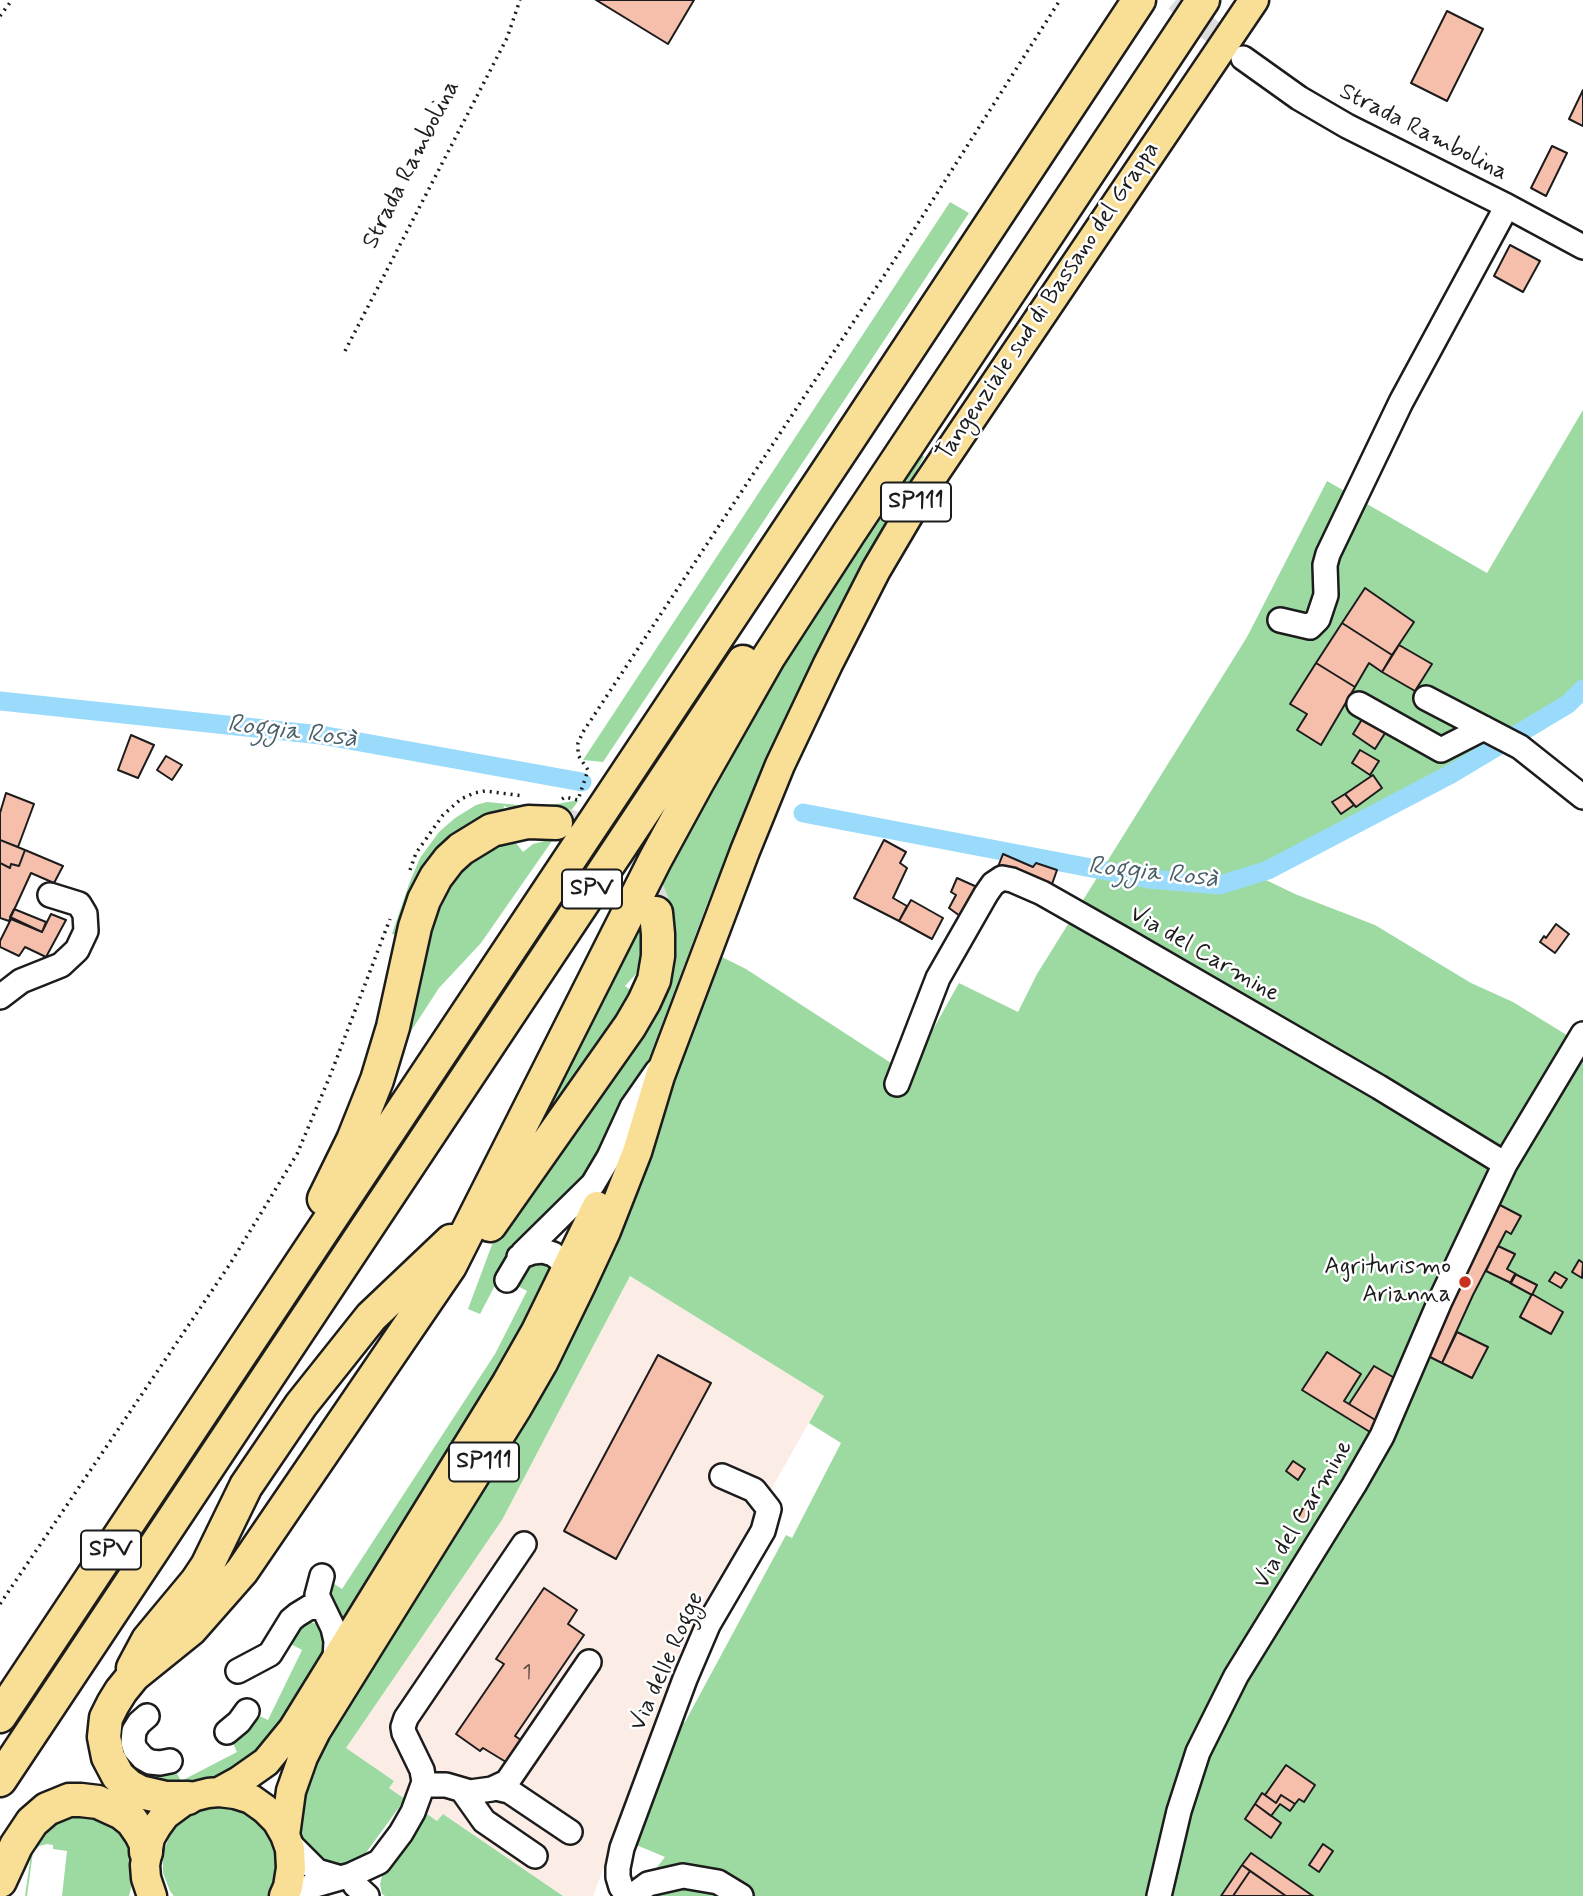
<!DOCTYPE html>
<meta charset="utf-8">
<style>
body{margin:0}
canvas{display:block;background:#fff}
</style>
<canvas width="1583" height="1896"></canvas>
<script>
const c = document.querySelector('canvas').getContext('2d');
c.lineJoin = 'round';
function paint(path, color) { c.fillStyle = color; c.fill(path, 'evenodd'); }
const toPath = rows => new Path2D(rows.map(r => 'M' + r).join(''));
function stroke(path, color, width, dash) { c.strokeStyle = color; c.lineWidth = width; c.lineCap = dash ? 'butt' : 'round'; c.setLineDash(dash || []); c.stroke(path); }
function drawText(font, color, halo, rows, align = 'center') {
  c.font = font + ' Mynerve,sans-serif'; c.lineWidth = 5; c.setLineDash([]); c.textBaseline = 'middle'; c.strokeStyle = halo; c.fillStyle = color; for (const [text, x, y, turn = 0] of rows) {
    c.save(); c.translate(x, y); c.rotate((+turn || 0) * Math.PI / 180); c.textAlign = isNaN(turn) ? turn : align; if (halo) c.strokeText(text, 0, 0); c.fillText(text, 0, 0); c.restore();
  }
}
const built = toPath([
 [630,1276,824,1396,757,1514,690,1641,593,1896,563,1896,443,1814,438,1821,389,1788,394,1781,346,1748,502,1520]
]);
const green = toPath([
 [950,202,969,213,603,762,583,760],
 [1583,410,1583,698,1543,730,1506,751,1264,877,1266,880,1295,894,1375,925,1471,983,1513,1002,1583,1045,1583,1896,634,1896,665,1857,634,1844,679,1725,685,1722,786,1535,792,1538,841,1443,809,1423,824,1396,630,1276,502,1520,346,1748,394,1781,389,1788,405,1799,363,1857,344,1865,332,1865,320,1860,303,1843,296,1819,314,1759,486,1474,720,956,746,969,908,1074,959,983,1018,1012,1037,974,1247,637,1327,481,1487,573],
 [920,453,924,457,830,623,763,769,707,904,647,1064,621,1108,594,1167,512,1253,480,1314,468,1309,493,1242,514,1199,610,1068,667,913,661,887,788,653],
 [579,800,570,812,522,812,504,806,501,818,404,936,392,934,409,884,420,858,439,832,455,818,476,805,487,802,540,807],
 [513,839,523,852,533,844,545,841,552,841,481,943,439,988,400,1048,427,936,440,903,454,880,472,861,499,844],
 [639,918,642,938,641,960,636,974,625,986,633,992,611,1035,530,1150,523,1143],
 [545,1261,555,1269,545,1293,346,1626,329,1592,330,1581,342,1589,495,1354,527,1291,514,1284,527,1265],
 [307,1621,321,1625,325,1634,324,1658,304,1691,263,1747,246,1761,214,1779,176,1785,149,1784,153,1771,174,1768,181,1781,237,1752,231,1739,255,1714,268,1720,302,1650,289,1643,296,1630],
 [216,1805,235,1807,253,1815,267,1828,276,1845,279,1863,275,1882,268,1896,174,1896,170,1891,163,1873,163,1853,170,1835,182,1820,198,1810],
 [423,1811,437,1821,443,1814,563,1896,385,1896,382,1894,380,1884,384,1869],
 [78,1817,91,1818,108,1824,124,1839,131,1854,133,1863,133,1880,129,1896,62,1896,67,1851,53,1849,53,1845,47,1844,39,1846,33,1852,27,1896,25,1896,31,1854,37,1841,56,1823,67,1818]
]);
const canal = toPath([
 [0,701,321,735,582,782],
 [803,813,1149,879,1220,885,1268,870,1451,774,1568,704,1583,689]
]);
const building = toPath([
 [596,0,694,0,668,44,596,0],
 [1447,11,1483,29,1447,101,1411,83,1447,11],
 [1583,90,1583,126,1569,119,1583,90],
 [1552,146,1567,153,1546,196,1531,188,1552,146],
 [1510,245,1540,261,1523,292,1494,276,1510,245],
 [1365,588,1414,622,1392,655,1342,623,1365,588],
 [1342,623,1392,655,1382,672,1369,663,1355,687,1316,663,1342,623],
 [1399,645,1432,664,1415,691,1382,672,1399,645],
 [1316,663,1355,687,1321,745,1297,730,1307,714,1290,704,1316,663],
 [1364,716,1387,730,1375,749,1353,734,1364,716],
 [131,735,154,745,138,778,118,770,131,735],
 [1360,750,1379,761,1370,775,1352,763,1360,750],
 [166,756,182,765,172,780,157,770,166,756],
 [1373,775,1382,788,1356,807,1345,794,1373,775],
 [6,793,34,804,18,847,0,840,0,813,6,793],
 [1345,794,1354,805,1341,814,1332,802,1345,794],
 [0,840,25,850,19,866,11,864,10,868,0,863,0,840],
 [884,840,906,852,900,863,907,868,893,898,907,906,899,921,854,898,884,840],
 [25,850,63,866,54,883,31,873,9,921,0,918,0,863,10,868,11,864,19,866,25,850],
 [1003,854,1033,867,1036,863,1057,870,1051,887,996,872,1003,854],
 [957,878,977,887,960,916,949,908,956,895,951,892,957,878],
 [911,900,943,918,932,939,899,921,911,900],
 [14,909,46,922,42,932,10,917,14,909],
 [51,914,66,920,46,957,25,947,19,956,0,947,0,941,11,919,42,932,51,914],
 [1556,924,1569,934,1555,953,1540,942,1544,936,1546,938,1556,924],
 [1498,1204,1521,1216,1511,1234,1506,1231,1473,1295,1442,1363,1426,1355,1498,1204],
 [1498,1246,1515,1254,1507,1269,1516,1274,1511,1283,1486,1271,1498,1246],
 [1579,1260,1583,1263,1582,1278,1572,1272,1579,1260],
 [1555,1272,1567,1279,1561,1288,1549,1281,1555,1272],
 [1515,1274,1537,1285,1532,1295,1510,1283,1515,1274],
 [1532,1294,1563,1312,1551,1334,1520,1317,1532,1294],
 [1457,1332,1488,1347,1472,1378,1442,1363,1457,1332],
 [1327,1352,1361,1374,1344,1401,1377,1421,1370,1432,1302,1390,1327,1352],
 [658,1355,711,1383,616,1559,564,1531,658,1355],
 [1374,1366,1398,1380,1379,1411,1382,1413,1377,1421,1349,1404,1374,1366],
 [1293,1461,1305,1469,1298,1480,1286,1471,1293,1461],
 [1304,1506,1311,1510,1304,1524,1297,1520,1304,1506],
 [544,1588,577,1610,568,1624,584,1635,515,1736,521,1740,506,1762,483,1748,480,1751,456,1734,504,1664,496,1659,544,1588],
 [1286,1765,1315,1785,1304,1802,1299,1799,1295,1804,1281,1795,1276,1803,1265,1795,1286,1765],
 [1262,1793,1276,1803,1281,1795,1295,1804,1290,1811,1280,1804,1271,1816,1255,1804,1262,1793],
 [1255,1804,1281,1823,1271,1838,1245,1819,1255,1804],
 [1323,1844,1333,1851,1319,1872,1309,1865,1323,1844],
 [1251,1853,1313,1896,1286,1896,1242,1865,1251,1853],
 [1242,1865,1250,1871,1233,1896,1221,1896,1242,1865],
 [1250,1871,1286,1896,1233,1896,1250,1871]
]);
const minorTunnel = toPath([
 [1176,0,1238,54]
]);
const highwayTunnel = toPath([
 [564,824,585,831,600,839,626,858,637,870,645,882,654,905]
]);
const path = toPath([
 [0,16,12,0],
 [345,351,507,38,520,0],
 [562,799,565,797,578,800,588,770,578,755,578,743,583,732,901,250,1060,0],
 [410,870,416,853,443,815,461,799,474,793,485,791,524,796],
 [0,1604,230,1264,297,1154,330,1076,390,919]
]);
const minor = toPath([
 [1243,58,1299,98,1347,126,1507,206,1583,247],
 [1280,620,1310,627,1318,619,1326,595,1325,565,1328,554,1401,402,1507,206],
 [1426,698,1520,747,1583,797],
 [1359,704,1441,750,1484,728],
 [0,997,21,981,61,965,77,950,86,931,85,914,79,904,50,895],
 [897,1084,938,978,986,894,993,884,1002,878,1012,880,1042,893,1123,939,1379,1087,1505,1164],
 [519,1257,533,1252,543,1251,553,1254,561,1260,567,1269,570,1277,570,1283],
 [507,1280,523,1253,593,1184,609,1157,632,1107,657,1071],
 [322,1576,317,1595,333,1628,336,1641,335,1660],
 [238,1671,270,1654,291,1620,297,1615,310,1607,323,1608],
 [147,1716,139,1723,134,1731,133,1742,135,1749,143,1758,150,1762,160,1763,170,1761],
 [227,1732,239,1722,247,1711],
 [424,1785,446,1785,470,1792,492,1789,507,1782,589,1662],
 [496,1788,509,1791,570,1832],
 [462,1790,484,1821,535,1856],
 [288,1842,317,1871,341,1878],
 [351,1875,355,1885,367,1896],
 [291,1896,305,1888,351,1875,379,1862,401,1833,413,1812,424,1782,422,1770,404,1733,403,1727,406,1718,524,1544],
 [628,1896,621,1887,618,1877,618,1868,622,1848,685,1679,708,1625,763,1531,769,1509,754,1490,722,1476],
 [632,1896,648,1884,683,1876,718,1882,741,1896],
 [1159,1896,1179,1811,1198,1752,1236,1676,1354,1485,1382,1436,1440,1301,1505,1164,1583,1034]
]);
const major = toPath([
 [219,1792,239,1781,266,1762,293,1729,507,1382,536,1331,597,1206],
 [285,1835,291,1791,303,1757,316,1731,517,1408,543,1363,581,1285,606,1231,637,1152,660,1076,745,851,780,765,828,664,876,570,922,492,1254,0],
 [152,1896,146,1878,145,1865,150,1838,157,1826,165,1815,188,1798,208,1793,219,1792,235,1794,251,1799,265,1809,277,1821,285,1835,290,1849,291,1868,288,1887,284,1896]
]);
const highway = toPath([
 [324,1199,353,1140,377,1080,393,1027,415,927,424,900,436,877,449,860,461,849,492,830,528,822,556,823],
 [490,1225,630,1026,644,1002,654,980,658,956,658,934,656,913],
 [133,1668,148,1640,197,1581,207,1566,246,1486,301,1405,371,1317,451,1241],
 [0,1716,843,448,1139,0],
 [0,1780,743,662],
 [188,1798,166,1798,140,1792,129,1786,118,1776,108,1757,104,1737,106,1718,113,1704,121,1691,134,1675,191,1629,242,1571,450,1266,655,860,697,783,768,658,849,533,1203,0],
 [0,1881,16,1846,32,1822,47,1809,69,1800,81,1800,98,1802,122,1813,132,1821,141,1834,146,1844,146,1852]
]);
const markers = [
 [1465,1282,7,"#c8321e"]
];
const numberNames = [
 ["1",527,1674]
];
const shields = [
 [916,502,70],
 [592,889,60],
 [484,1462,70],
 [111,1550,60]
];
const shieldNames = [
 ["SP111",916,502],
 ["SPV",592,889],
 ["SP111",484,1462],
 ["SPV",111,1550]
];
const streetNames = [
 ["Strada Rambolina",1423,133,27],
 ["Strada Rambolina",412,165,-63],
 ["Tangenziale sud di Bassano del Grappa",1049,302,-56],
 ["Via del Carmine",1204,955,30],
 ["Via del Carmine",1304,1515,-59],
 ["Via delle Rogge",668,1662,-66]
];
const poiNames = [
 ["Agriturismo",1451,1268],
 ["Arianna",1451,1296]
];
const waterNames = [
 ["Roggia Rosà",292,733,7],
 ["Roggia Rosà",1153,874,6]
];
paint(built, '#fcece6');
paint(green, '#9cdaa1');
stroke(canal, '#9adbfc', 19);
paint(building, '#f6bfab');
stroke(building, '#1c1c1c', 2);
stroke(minorTunnel, '#ddd', 23, [23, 11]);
stroke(highwayTunnel, '#ddd', 32, [32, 16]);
stroke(minor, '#1c1c1c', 28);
stroke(major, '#1c1c1c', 33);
stroke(highway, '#1c1c1c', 37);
stroke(path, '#1c1c1c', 3.5, [2, 5]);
stroke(minor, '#fff', 23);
stroke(major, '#f9df96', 28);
stroke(highway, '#f9df96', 32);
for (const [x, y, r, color] of markers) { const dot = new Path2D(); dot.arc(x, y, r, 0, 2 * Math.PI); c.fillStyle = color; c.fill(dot); stroke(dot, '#fff', 2.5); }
drawText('21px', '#524540', null, numberNames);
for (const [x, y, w] of shields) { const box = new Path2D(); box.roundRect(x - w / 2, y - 19.5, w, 39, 5); c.fillStyle = '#fff'; c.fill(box); stroke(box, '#1c1c1c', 2); }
drawText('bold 23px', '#1c1c1c', null, shieldNames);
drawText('24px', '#1c1c1c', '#fff', streetNames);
drawText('24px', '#1c1c1c', '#fff', poiNames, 'right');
drawText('italic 26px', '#485f6a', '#fff', waterNames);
</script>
